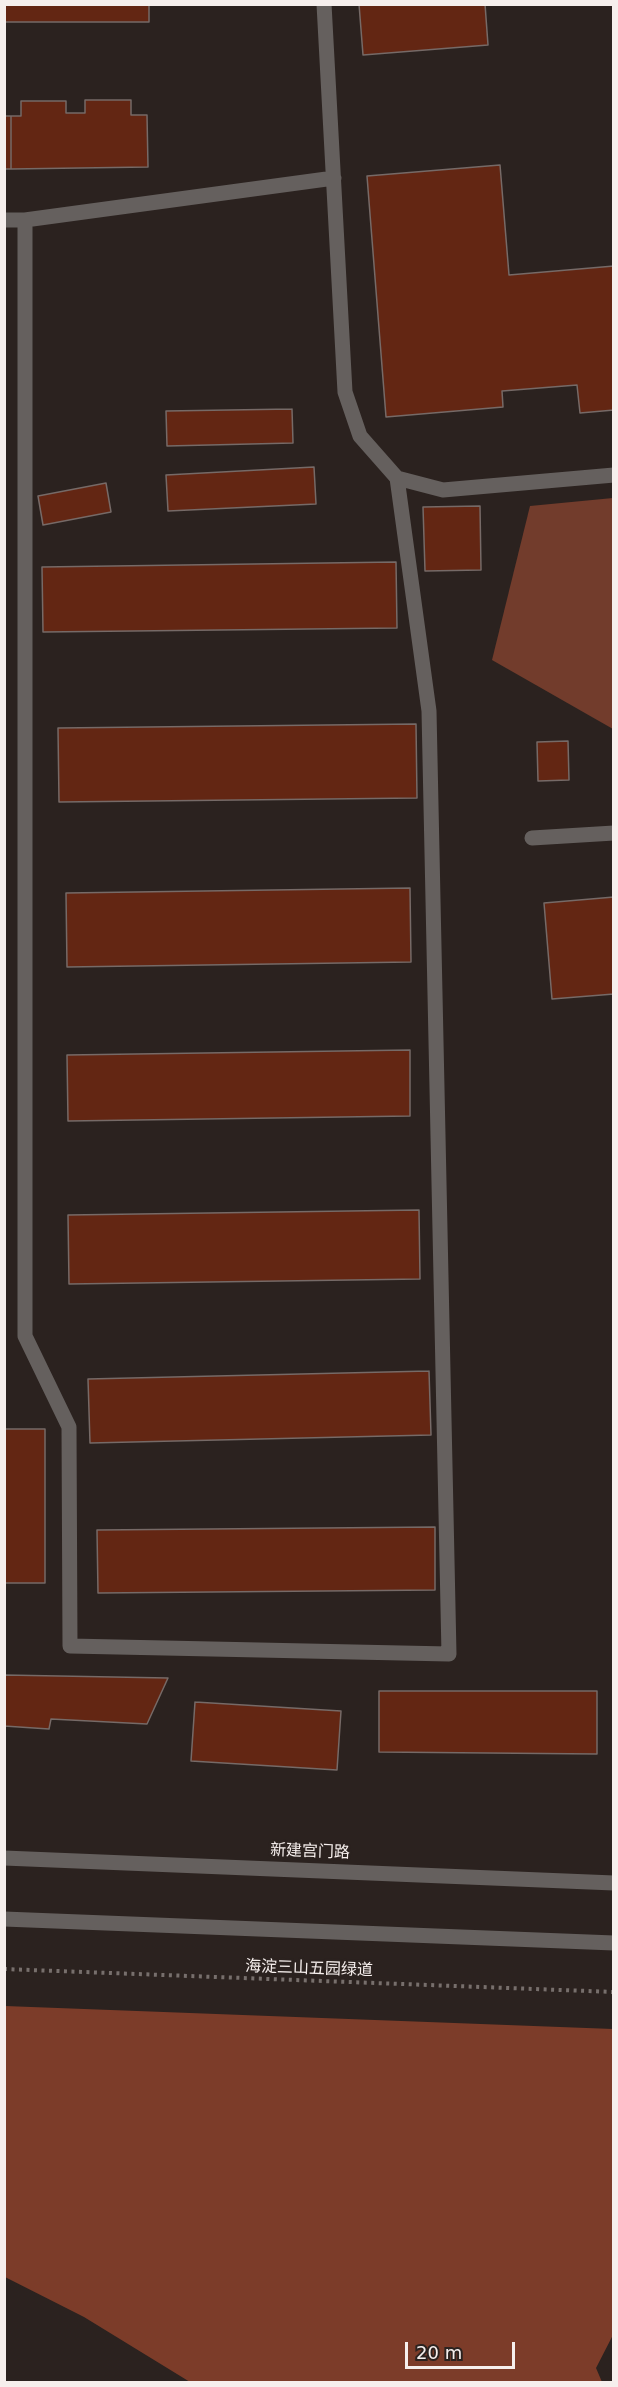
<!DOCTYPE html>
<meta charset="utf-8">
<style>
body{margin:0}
#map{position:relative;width:618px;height:2387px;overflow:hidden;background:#2b221f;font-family:"DejaVu Sans",sans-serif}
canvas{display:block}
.frame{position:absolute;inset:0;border:6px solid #f6efed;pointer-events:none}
.scale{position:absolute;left:405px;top:2342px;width:110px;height:27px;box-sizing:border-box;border:3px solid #f6efed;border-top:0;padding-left:8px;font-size:18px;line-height:21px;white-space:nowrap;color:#f6efed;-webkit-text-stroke:4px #2b221f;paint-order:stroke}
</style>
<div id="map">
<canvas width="618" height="2387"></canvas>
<div class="frame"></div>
<div class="scale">20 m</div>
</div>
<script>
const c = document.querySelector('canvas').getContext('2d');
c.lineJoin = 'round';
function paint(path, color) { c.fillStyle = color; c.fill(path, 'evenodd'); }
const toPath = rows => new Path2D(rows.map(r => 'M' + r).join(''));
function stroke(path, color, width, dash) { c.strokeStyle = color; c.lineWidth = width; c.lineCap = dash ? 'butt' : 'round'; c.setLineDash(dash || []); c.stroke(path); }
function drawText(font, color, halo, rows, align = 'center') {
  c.font = font + ' "DejaVu Sans","Noto Sans SC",sans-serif'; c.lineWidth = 5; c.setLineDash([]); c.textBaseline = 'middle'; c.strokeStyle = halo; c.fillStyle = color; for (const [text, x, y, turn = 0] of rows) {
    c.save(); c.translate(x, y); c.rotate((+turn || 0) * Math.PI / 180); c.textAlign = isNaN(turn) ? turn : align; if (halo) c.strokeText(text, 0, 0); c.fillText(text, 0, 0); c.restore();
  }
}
const green = toPath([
 [613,498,614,498,613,729,492,660,530,506]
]);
const forest = toPath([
 [5,2006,613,2029,614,2333,596,2368,602,2382,190,2382,84,2317,5,2277]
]);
const building = toPath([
 [4,4,149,4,149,22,4,22,4,4],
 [359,4,485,4,488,45,363,55,359,4],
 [85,100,131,100,131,115,147,115,148,167,11,169,11,116,21,116,21,101,66,101,66,113,85,113,85,100],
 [4,116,11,116,11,169,4,169,4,116],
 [500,165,509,275,614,266,614,410,580,413,577,385,502,391,503,407,386,417,367,176,500,165],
 [292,409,293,443,167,446,166,411,292,409],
 [314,467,316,504,168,511,166,475,314,467],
 [106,483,111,512,43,525,38,496,106,483],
 [480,506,481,570,425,571,423,507,480,506],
 [396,562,397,628,43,632,42,567,396,562],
 [416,724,417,798,59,802,58,728,416,724],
 [568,741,569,780,538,781,537,742,568,741],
 [410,888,411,962,67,967,66,893,410,888],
 [614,897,614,994,552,999,544,903,614,897],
 [410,1050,410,1116,68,1121,67,1055,410,1050],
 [419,1210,420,1279,69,1284,68,1215,419,1210],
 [429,1371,431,1435,90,1443,88,1379,429,1371],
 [4,1429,45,1429,45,1583,4,1583,4,1429],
 [435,1527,435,1590,98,1593,97,1530,435,1527],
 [4,1675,168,1678,147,1724,51,1719,49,1729,4,1726,4,1675],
 [379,1691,597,1691,597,1754,379,1752,379,1691],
 [195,1702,341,1711,337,1770,191,1761,195,1702]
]);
const path = toPath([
 [4,1969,614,1992]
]);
const minor = toPath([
 [324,4,345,392,360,436,397,478,443,490,614,475],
 [4,220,25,220,334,178],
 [25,220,25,1336,69,1427,70,1646,449,1654,429,711,397,478],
 [532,838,614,833],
 [4,1858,614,1883],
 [4,1919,614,1943]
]);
const streetNames = [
 ["新建宫门路",310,1852,2],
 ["海淀三山五园绿道",309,1969,2]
];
paint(green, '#723c2c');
paint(forest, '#7c3c29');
paint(building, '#632613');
stroke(building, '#766a67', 1.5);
stroke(path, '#776f6c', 4, [3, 4.5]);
stroke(minor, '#65605e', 15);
drawText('16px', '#f6efed', '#2b221f', streetNames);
</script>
